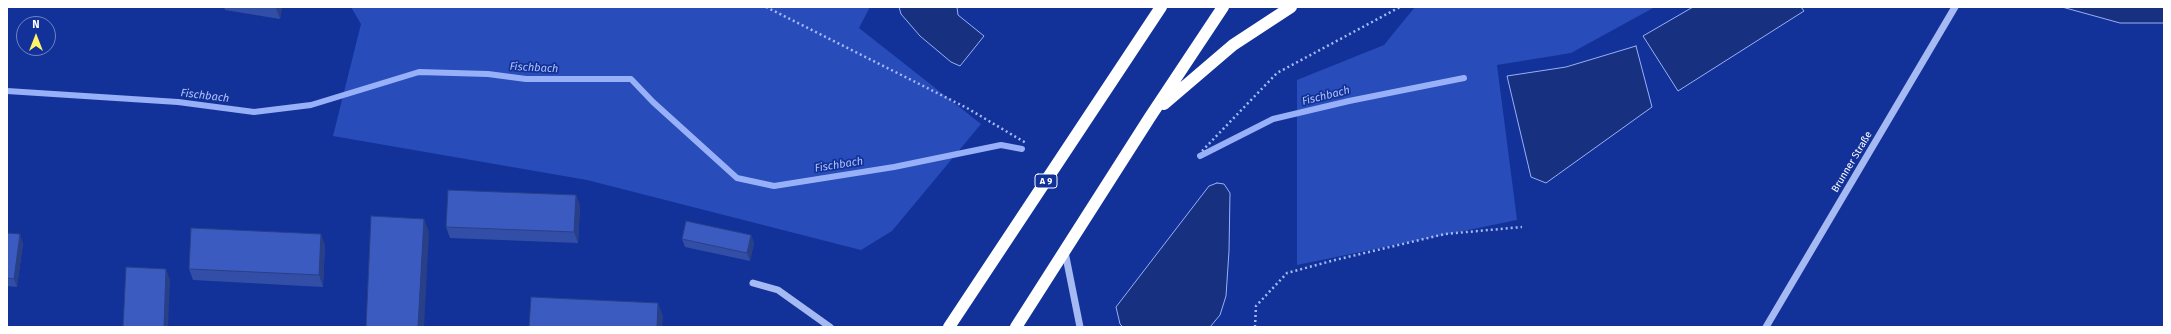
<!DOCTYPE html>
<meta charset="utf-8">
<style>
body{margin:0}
#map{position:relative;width:2171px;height:334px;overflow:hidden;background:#123299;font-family:"Fira Sans",sans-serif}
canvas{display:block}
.frame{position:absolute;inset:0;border:8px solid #fff;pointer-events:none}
.north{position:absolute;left:16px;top:16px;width:40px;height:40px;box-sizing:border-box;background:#123299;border:1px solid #7184c2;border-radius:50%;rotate:0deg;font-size:11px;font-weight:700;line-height:16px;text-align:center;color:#fff}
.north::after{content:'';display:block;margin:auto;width:14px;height:18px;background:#fff267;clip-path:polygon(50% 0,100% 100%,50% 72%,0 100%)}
</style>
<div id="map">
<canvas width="2171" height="334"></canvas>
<div class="frame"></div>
<div class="north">N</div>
</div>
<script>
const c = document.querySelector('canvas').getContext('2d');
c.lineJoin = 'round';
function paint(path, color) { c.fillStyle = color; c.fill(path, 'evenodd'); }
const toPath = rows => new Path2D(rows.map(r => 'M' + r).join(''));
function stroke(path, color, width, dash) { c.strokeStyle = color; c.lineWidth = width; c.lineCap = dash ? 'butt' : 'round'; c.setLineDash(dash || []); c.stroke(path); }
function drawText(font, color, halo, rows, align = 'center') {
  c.font = font + ' "Fira Sans",sans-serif'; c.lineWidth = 3.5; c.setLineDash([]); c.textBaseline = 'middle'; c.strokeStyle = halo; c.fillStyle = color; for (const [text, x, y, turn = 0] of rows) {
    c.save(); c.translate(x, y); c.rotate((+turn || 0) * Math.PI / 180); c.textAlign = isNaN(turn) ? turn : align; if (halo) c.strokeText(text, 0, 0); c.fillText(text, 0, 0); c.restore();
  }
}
const green = toPath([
 [351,7,870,7,859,28,981,124,892,231,861,250,587,180,333,136,361,24],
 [1415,7,1655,7,1571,53,1497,65,1517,220,1297,265,1297,80,1384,45]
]);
const water = toPath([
 [899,7,957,7,958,15,984,36,960,66,951,62,920,36,901,14,899,7],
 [1693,7,1801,7,1804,11,1678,91,1643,36,1693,7],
 [2062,7,2164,7,2164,23,2120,23,2062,7],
 [1636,46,1652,107,1546,183,1531,177,1507,76,1566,67,1636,46],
 [1217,183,1224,184,1230,193,1229,251,1226,296,1220,315,1210,327,1123,327,1120,324,1116,307,1209,186,1217,183]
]);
const stream = toPath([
 [7,91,178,102,254,112,311,105,419,72,488,74,526,79,631,79,653,102,737,178,774,186,894,167,1001,145,1022,149],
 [1200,156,1273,119,1349,101,1464,78]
]);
const path = toPath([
 [766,7,967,108,1026,143],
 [1202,151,1277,73,1400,7],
 [1255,327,1256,306,1287,273,1335,260,1445,234,1522,227]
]);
const minor = toPath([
 [1065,252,1080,327],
 [753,283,778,290,830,327],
 [1766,327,1955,7]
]);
const highway = toPath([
 [1164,104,1233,45,1291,7],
 [949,327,1161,7],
 [1016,327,1150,117,1223,7]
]);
const wall = toPath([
 [224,7,282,7,280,19,225,10],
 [576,195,580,206,578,243,450,238,446,227],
 [7,233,23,243,17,287,7,286],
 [751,235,754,243,750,261,685,247,682,239],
 [325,245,323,287,193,280,189,269]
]);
const shadedWall = toPath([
 [277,7,282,7,280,19,276,8],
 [576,195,580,206,578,243,574,232],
 [424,219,429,232,424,327,418,327],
 [20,234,23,243,17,287,14,279],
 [321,234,325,245,323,287,319,275],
 [751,235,754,243,750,261,747,253],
 [166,269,170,280,168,327,164,327],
 [658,303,663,316,662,327,657,327]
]);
const building = toPath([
 [448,190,576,195,574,232,446,227,448,190],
 [371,216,424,219,418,327,366,327,371,216],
 [686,221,751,235,747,253,682,239,686,221],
 [191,228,321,234,319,275,189,269,191,228],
 [7,233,20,234,14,279,7,278,7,233],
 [126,267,166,269,164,327,123,327,126,267],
 [531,297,658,303,657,327,529,327,531,297]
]);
const shields = [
 [1046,181,22]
];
const shieldNames = [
 ["A 9",1046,181]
];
const streetNames = [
 ["Brunner Straße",1852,162,-59]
];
const waterNames = [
 ["Fischbach",534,68,3],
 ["Fischbach",205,96,7],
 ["Fischbach",1326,96,-14],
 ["Fischbach",839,165,-9]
];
paint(green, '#284cb9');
paint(water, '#183080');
stroke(water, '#97b0f7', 1);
stroke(stream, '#97b0f7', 6);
stroke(path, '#a5b9f3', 2.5, [2, 3]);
stroke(minor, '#a5b9f3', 7);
stroke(highway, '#fff', 12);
paint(wall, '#334ea6');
paint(shadedWall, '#294087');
paint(building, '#3b5bc1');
stroke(building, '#294087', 1);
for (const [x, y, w] of shields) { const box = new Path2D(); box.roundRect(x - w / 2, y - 7, w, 14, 3); c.fillStyle = '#123299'; c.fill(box); stroke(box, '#fff', 1); }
drawText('bold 9px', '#fff', null, shieldNames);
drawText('10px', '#fff', '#123299', streetNames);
drawText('italic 11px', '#b1c4fa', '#123299', waterNames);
</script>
